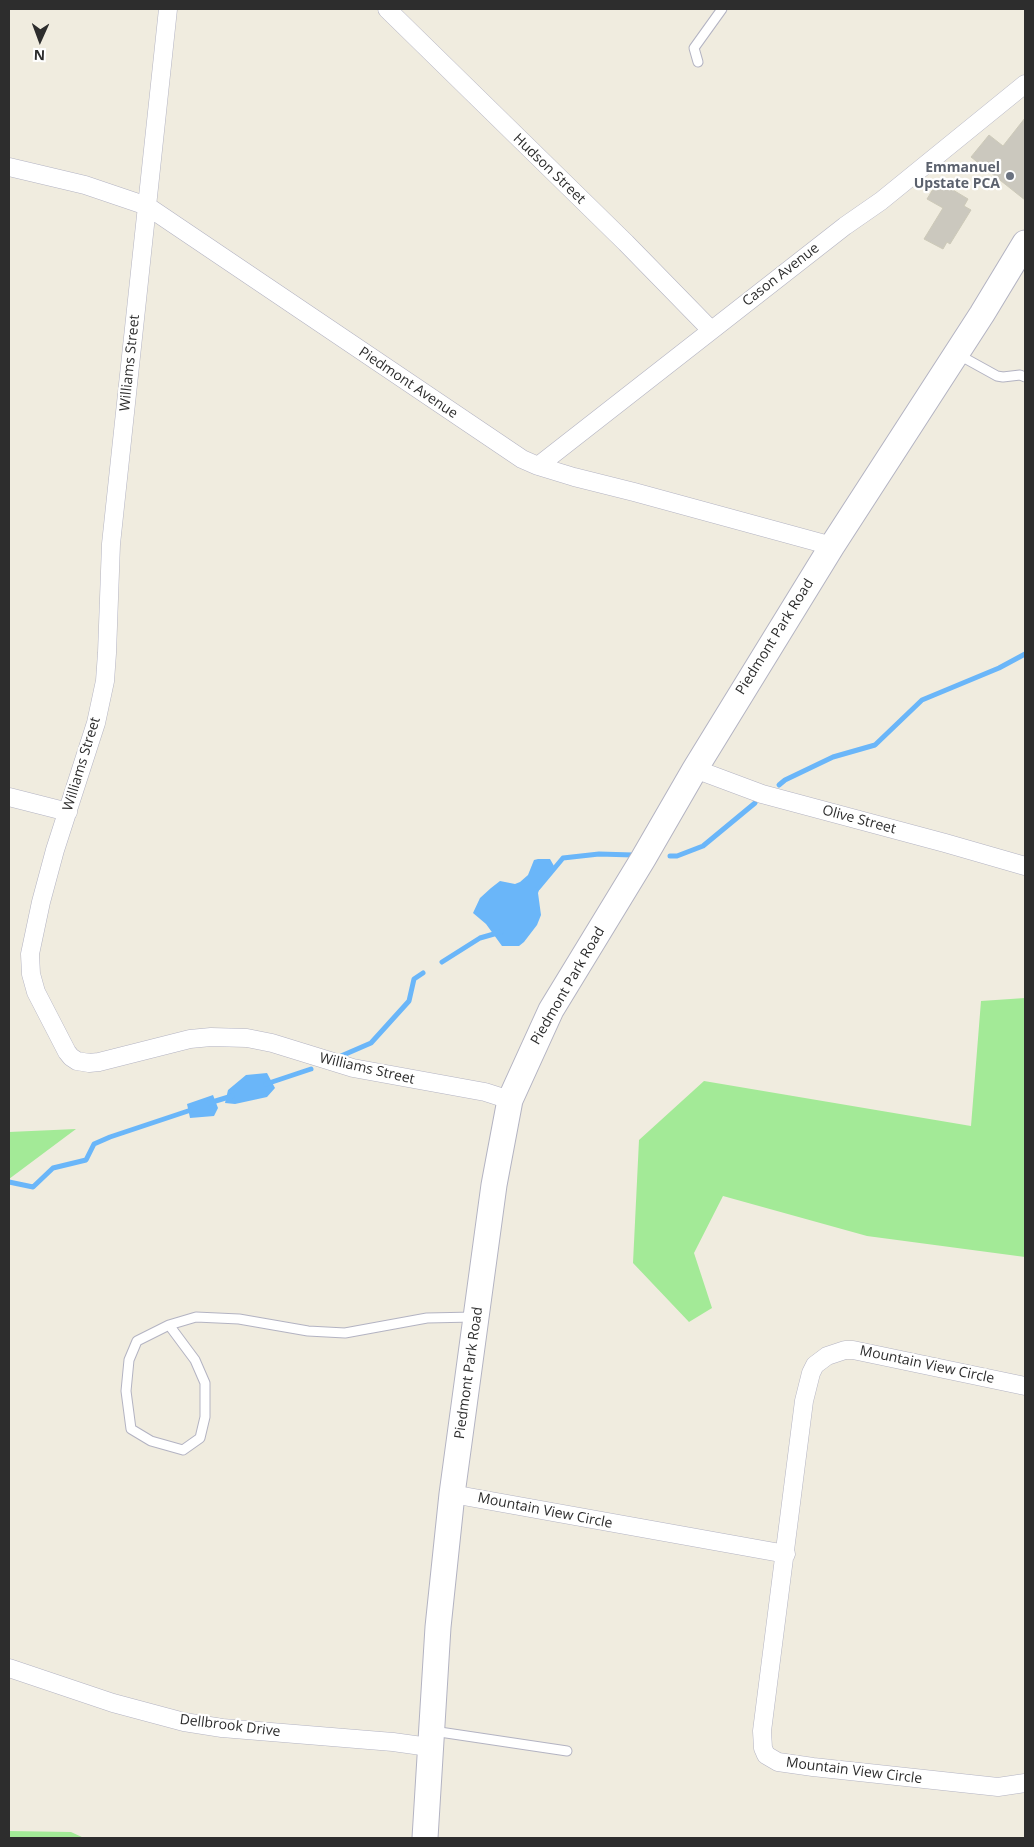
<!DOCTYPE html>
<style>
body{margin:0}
#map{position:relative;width:1034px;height:1847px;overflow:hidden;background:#f0ecdf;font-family:"Open Sans",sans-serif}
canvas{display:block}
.frame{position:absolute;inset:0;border:10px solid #2d2d2d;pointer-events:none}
.north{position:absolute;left:15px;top:15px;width:50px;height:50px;-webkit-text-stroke:4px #fff;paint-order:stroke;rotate:182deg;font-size:14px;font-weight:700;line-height:20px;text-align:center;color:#2d2d2d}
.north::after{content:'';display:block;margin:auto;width:18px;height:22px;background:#2d2d2d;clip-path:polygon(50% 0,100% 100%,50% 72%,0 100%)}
</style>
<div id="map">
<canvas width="1034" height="1847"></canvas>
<div class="frame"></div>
<div class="north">N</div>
</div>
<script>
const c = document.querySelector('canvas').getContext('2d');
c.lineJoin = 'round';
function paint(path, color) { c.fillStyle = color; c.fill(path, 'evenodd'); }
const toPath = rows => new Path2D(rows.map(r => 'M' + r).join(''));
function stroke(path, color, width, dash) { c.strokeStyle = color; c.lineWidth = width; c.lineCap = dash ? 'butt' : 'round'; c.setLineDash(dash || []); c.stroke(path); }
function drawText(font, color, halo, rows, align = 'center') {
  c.font = font + ' "Open Sans",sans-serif'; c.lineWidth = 4.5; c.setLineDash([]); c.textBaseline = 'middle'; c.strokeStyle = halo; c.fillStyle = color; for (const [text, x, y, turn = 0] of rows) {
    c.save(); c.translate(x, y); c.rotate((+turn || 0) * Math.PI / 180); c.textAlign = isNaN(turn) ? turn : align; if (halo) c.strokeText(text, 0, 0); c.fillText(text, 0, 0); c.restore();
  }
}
const green = toPath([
 [1025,998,1025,1257,867,1236,723,1196,694,1253,712,1308,689,1322,633,1263,639,1140,704,1081,971,1126,981,1001],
 [76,1129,9,1179,9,1132],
 [9,1831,71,1832,84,1838,9,1838]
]);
const water = toPath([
 [538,859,550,859,554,866,542,882,538,893,541,915,537,925,524,942,519,946,502,946,486,924,473,913,480,898,491,888,500,881,515,884,520,882,528,875,534,860],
 [267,1073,275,1088,267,1097,235,1104,225,1103,228,1090,246,1075],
 [213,1095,218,1108,214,1116,190,1118,187,1104]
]);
const stream = toPath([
 [779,785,785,780,833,757,875,745,922,700,999,668,1025,654],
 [670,856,677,856,703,846,755,803],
 [538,888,563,858,599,854,633,855],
 [442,962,480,938,501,932],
 [341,1056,371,1043,409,1001,414,979,423,973],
 [266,1084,311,1069],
 [209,1103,232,1096],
 [9,1182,33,1187,53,1168,86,1160,94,1144,110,1137,194,1109]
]);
const building = toPath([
 [1025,118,1025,200,971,157,989,135,1003,146,1025,118],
 [938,181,968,199,964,206,971,210,950,244,947,242,943,249,924,239,943,208,927,199,938,181]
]);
const lane = toPath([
 [698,62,694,48,722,9],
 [959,355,997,376,1003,377,1020,375,1025,377],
 [169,1325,195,1360,205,1383,205,1417,200,1438,183,1450,151,1441,131,1429,126,1391,129,1360,137,1341,169,1325,196,1317,239,1319,308,1331,345,1333,427,1318,474,1317],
 [433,1731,567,1751]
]);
const street = toPath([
 [168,9,111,544,107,653,105,681,96,723,55,850,41,902,30,954,31,974,36,992,67,1052,71,1057,77,1061,89,1063,99,1062,190,1039,211,1037,247,1038,272,1043,353,1068,485,1092,510,1100],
 [387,9,626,243,711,330],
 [9,167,85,185,147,206,522,459,538,466,574,477,634,492,832,546],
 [538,466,845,226,881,201,1025,84],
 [695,769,762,794,945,843,1025,866],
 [9,797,68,812],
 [1025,1386,853,1350,845,1350,827,1356,815,1365,811,1373,804,1401,762,1731,763,1748,766,1755,778,1762,813,1767,998,1787,1025,1783],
 [452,1494,786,1554],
 [9,1668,113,1703,184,1722,222,1728,393,1742,429,1747]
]);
const secondary = toPath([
 [425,1838,438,1627,452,1494,494,1185,510,1100,551,1010,643,859,695,769,832,546,982,314,1025,243]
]);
const markers = [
 [1010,176,5,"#6b7280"]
];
const worshipNames = [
 ["Emmanuel",1000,168],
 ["Upstate PCA",1000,184]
];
const streetNames = [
 ["Hudson Street",549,169,44],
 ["Cason Avenue",781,275,-38],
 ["Williams Street",130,363,-84],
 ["Piedmont Avenue",408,383,34],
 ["Piedmont Park Road",775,637,-58],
 ["Williams Street",82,764,-73],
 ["Olive Street",859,820,15],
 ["Piedmont Park Road",568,986,-60],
 ["Williams Street",367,1069,13],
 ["Mountain View Circle",927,1365,12],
 ["Piedmont Park Road",469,1373,-82],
 ["Mountain View Circle",545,1511,11],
 ["Dellbrook Drive",230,1726,7],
 ["Mountain View Circle",854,1771,7]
];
paint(green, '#a3ea97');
paint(water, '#6ab6f9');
stroke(stream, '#6ab6f9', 5);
paint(building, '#cbc8be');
stroke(building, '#ccc9b8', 1);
stroke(lane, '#b3b3c2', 11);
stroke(street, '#b3b3c2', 19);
stroke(secondary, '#b3b3c2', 27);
stroke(lane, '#fff', 9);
stroke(street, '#fff', 18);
stroke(secondary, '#fff', 25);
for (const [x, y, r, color] of markers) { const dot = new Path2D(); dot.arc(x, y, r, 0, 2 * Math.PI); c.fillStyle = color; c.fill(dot); stroke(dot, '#fff', 2); }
drawText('bold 14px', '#5b616d', '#fff', worshipNames, 'right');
drawText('14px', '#2d2d2d', '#fff', streetNames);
</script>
